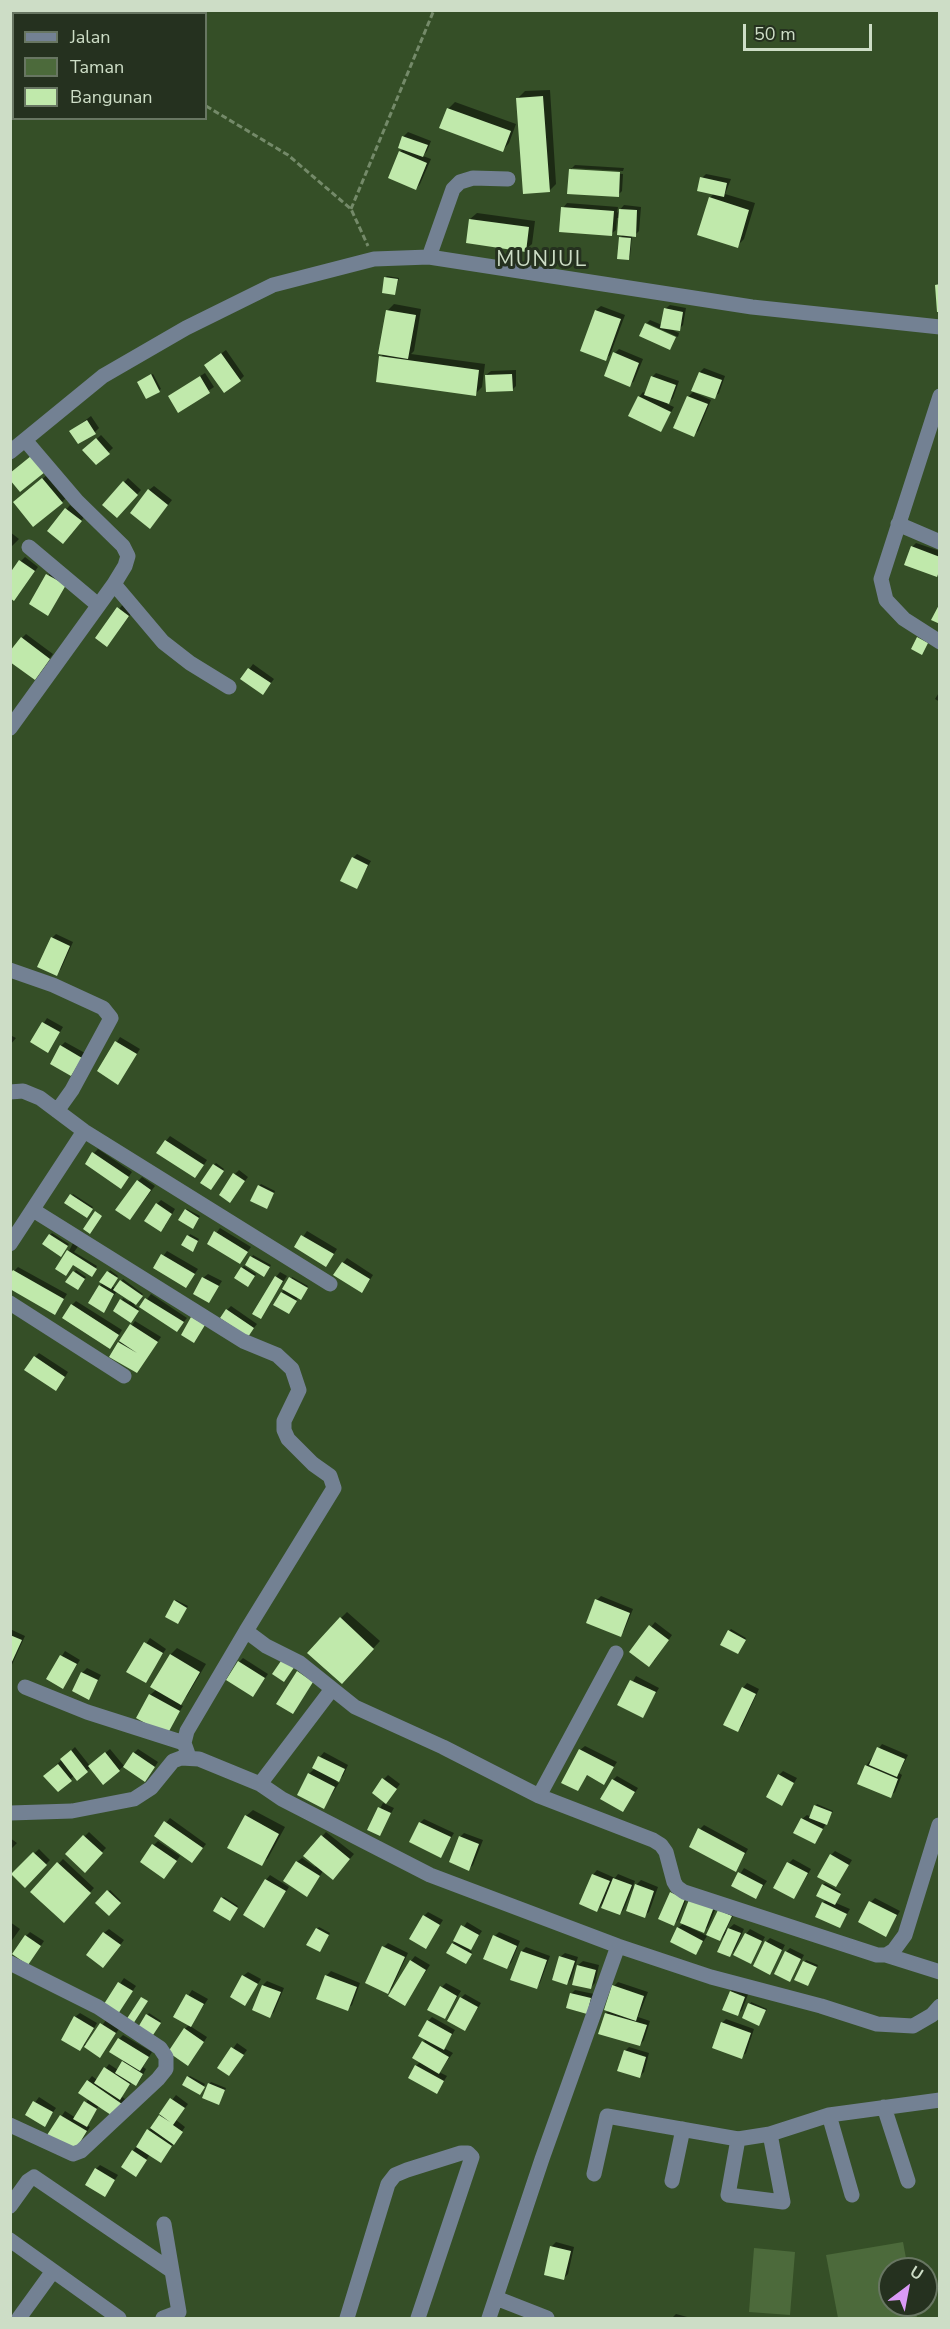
<!DOCTYPE html>
<style>
body{margin:0}
#map{position:relative;width:950px;height:2329px;overflow:hidden;background:#354f27;font-family:"Nunito Sans",sans-serif}
canvas{display:block}
.frame{position:absolute;inset:0;border:12px solid #cdddc6;pointer-events:none}
.legend{position:absolute;left:12px;top:12px;width:195px;height:108px;box-sizing:border-box;background:#25311f;border:2px solid #687662;margin:0;padding:8px 10px;list-style:none;font-size:18px;color:#cdddc6}
.legend li{display:flex;align-items:center;gap:12px;height:30px}
.legend b{width:30px;border:2px solid #687662}
.north{position:absolute;left:878px;top:2257px;width:60px;height:60px;box-sizing:border-box;background:#25311f;border:2px solid #687662;border-radius:50%;rotate:32deg;font-size:16px;font-weight:700;line-height:24px;text-align:center;color:#cdddc6}
.north::after{content:'';display:block;margin:auto;width:21px;height:27px;background:#da9af6;clip-path:polygon(50% 0,100% 100%,50% 72%,0 100%)}
.scale{position:absolute;left:743px;top:24px;width:129px;height:27px;box-sizing:border-box;border:3px solid #cdddc6;border-top:0;padding-left:8px;font-size:18px;line-height:21px;white-space:nowrap;color:#cdddc6;-webkit-text-stroke:4px #25311f;paint-order:stroke}
</style>
<div id="map">
<canvas width="950" height="2329"></canvas>
<div class="frame"></div>
<ul class="legend">
<li><b style="height:8px;background:#738193"></b>Jalan</li>
<li><b style="height:16px;background:#4c6a3b"></b>Taman</li>
<li><b style="height:16px;background:#c0e9ab"></b>Bangunan</li>
</ul>
<div class="north">U</div>
<div class="scale">50 m</div>
</div>
<script>
const c = document.querySelector('canvas').getContext('2d');
c.lineJoin = 'round';
function paint(path, color) { c.fillStyle = color; c.fill(path, 'evenodd'); }
const toPath = rows => new Path2D(rows.map(r => 'M' + r).join(''));
function stroke(path, color, width, dash) { c.strokeStyle = color; c.lineWidth = width; c.lineCap = dash ? 'butt' : 'round'; c.setLineDash(dash || []); c.stroke(path); }
function drawText(font, color, halo, rows, align = 'center') {
  c.font = font + ' "Nunito Sans",sans-serif'; c.lineWidth = 6; c.setLineDash([]); c.textBaseline = 'middle'; c.strokeStyle = halo; c.fillStyle = color; for (const [text, x, y, turn = 0] of rows) {
    c.save(); c.translate(x, y); c.rotate((+turn || 0) * Math.PI / 180); c.textAlign = isNaN(turn) ? turn : align; if (halo) c.strokeText(text, 0, 0); c.fillText(text, 0, 0); c.restore();
  }
}
const green = toPath([
 [903,2242,908,2269,890,2269,890,2305,915,2305,917,2318,838,2318,826,2255],
 [754,2248,795,2252,790,2315,749,2312]
]);
const shadow = toPath([
 [550,90,556,184,550,190,518,98,525,91],
 [455,102,516,124,509,143,503,150,448,109],
 [408,132,431,141,427,151,423,156,431,159,420,184,416,189,400,152,404,148,400,147,404,136],
 [575,165,624,168,623,171,572,168],
 [572,168,572,171,623,174,622,191,618,195,569,192,570,170],
 [706,174,731,179,725,194,755,203,744,239,737,246,710,198,714,193,702,178],
 [567,203,618,207,617,213,624,205,641,207,639,231,635,235,632,235,630,257,628,259,620,238,624,234,620,218,617,218,616,230,611,234,563,208],
 [477,213,535,221,532,244,525,250,470,219],
 [387,276,399,278,395,293,385,278],
 [394,304,421,309,414,351,411,354,485,364,482,387,475,394,381,357,384,353,387,311],
 [670,305,686,308,683,325,679,329,670,329,679,333,678,337,647,323,650,320,662,325,665,309],
 [601,306,625,315,610,355,605,359,582,350,596,310],
 [619,349,643,359,634,381,630,385,615,353],
 [226,350,244,376,240,380,211,361],
 [704,368,725,376,719,393,715,397,700,372],
 [516,370,516,386,512,390,486,375,491,371],
 [205,373,214,387,178,411,169,396],
 [656,373,679,381,673,398,667,404,674,407,661,430,639,397,643,392,646,394,652,377],
 [153,374,161,389,146,397,140,380],
 [693,392,711,400,698,431,693,435,675,428,689,396],
 [91,416,99,428,95,432,71,431],
 [101,435,113,448,97,463,85,450],
 [47,475,66,498,62,502,19,498],
 [128,478,141,490,117,516,104,505],
 [154,486,172,500,154,523,149,490],
 [70,505,85,516,67,538,49,531],
 [10,532,19,539,10,548],
 [916,543,940,551,940,572,936,575,912,547],
 [25,557,38,567,18,595,21,561],
 [52,570,69,581,48,614,31,604],
 [123,604,133,611,111,641,97,638],
 [26,634,53,654,39,673,22,638],
 [253,664,274,679,263,693,242,679],
 [940,691,940,702,935,699],
 [357,854,371,861,356,887,353,858],
 [56,934,73,942,61,969,56,974,52,938],
 [47,1018,63,1027,52,1046,32,1042],
 [10,1035,16,1038,10,1045],
 [120,1037,140,1049,118,1083,99,1071],
 [65,1042,85,1053,75,1070,61,1046],
 [170,1136,207,1160,199,1172,166,1141],
 [98,1149,132,1172,125,1182,94,1153],
 [216,1163,224,1169,212,1186,214,1165],
 [239,1170,248,1177,230,1201,235,1174],
 [142,1177,155,1186,130,1219,138,1181],
 [261,1184,275,1191,268,1205,259,1186],
 [73,1194,93,1207,88,1215,72,1195],
 [161,1200,175,1209,165,1226,157,1204],
 [187,1209,200,1216,194,1225,186,1210],
 [220,1228,251,1247,240,1262,209,1243],
 [307,1231,337,1249,330,1260,296,1247],
 [52,1233,69,1244,62,1253,50,1235],
 [190,1234,199,1239,194,1248,184,1245],
 [75,1239,82,1241,74,1252,97,1266,93,1273,73,1263,69,1251],
 [167,1251,198,1269,186,1286,155,1267],
 [253,1255,271,1265,266,1273,247,1265],
 [347,1258,373,1275,366,1286,343,1263],
 [244,1266,256,1274,250,1283,242,1268],
 [18,1267,67,1294,55,1313,14,1271],
 [76,1270,86,1277,79,1286,68,1281],
 [110,1270,118,1276,112,1286,116,1289,123,1279,143,1294,134,1305,139,1309,132,1319,122,1300,123,1298,129,1302,131,1300,117,1291,103,1311,100,1286],
 [280,1272,287,1276,260,1317,276,1277],
 [208,1274,222,1281,209,1301,203,1278],
 [292,1277,308,1286,302,1296,298,1297,291,1311,282,1293],
 [151,1294,187,1318,177,1330,141,1307],
 [76,1301,122,1330,114,1343,72,1305],
 [231,1306,257,1324,248,1335,227,1310],
 [135,1321,161,1337,137,1372,119,1343],
 [39,1353,68,1372,60,1385,35,1357],
 [601,1596,633,1609,624,1631,620,1635,597,1600],
 [176,1600,188,1606,178,1622,175,1601],
 [347,1612,380,1641,348,1676,341,1618],
 [655,1622,672,1635,654,1661,632,1651],
 [10,1629,25,1636,10,1669],
 [731,1629,746,1638,739,1651,729,1631],
 [150,1638,166,1649,145,1681,128,1671],
 [177,1648,206,1664,187,1696,179,1704,183,1706,166,1733,150,1695,157,1689,152,1686,171,1654],
 [65,1651,80,1660,63,1687,48,1678],
 [243,1658,268,1674,253,1695,239,1662],
 [87,1668,101,1675,89,1698,82,1673],
 [636,1676,659,1688,642,1716,619,1705],
 [747,1683,759,1689,742,1726,738,1730,743,1688],
 [882,1744,908,1755,899,1773,902,1775,895,1792,890,1796,866,1766],
 [585,1746,617,1762,604,1783,588,1774,578,1789,580,1750],
 [75,1747,90,1766,110,1749,124,1766,103,1783,91,1768,75,1775,58,1790,50,1771],
 [138,1749,158,1762,149,1776,134,1753],
 [324,1752,348,1765,343,1776,336,1782,339,1783,324,1807,309,1774,315,1768,320,1757],
 [783,1771,797,1778,781,1804,779,1775],
 [388,1775,400,1784,390,1797,384,1779],
 [617,1776,638,1788,623,1811,613,1780],
 [383,1803,394,1808,379,1834,369,1829],
 [817,1804,833,1811,815,1843,802,1819,807,1815,811,1817],
 [253,1810,285,1827,268,1858,261,1864,246,1816],
 [170,1818,206,1844,196,1857,156,1835],
 [424,1819,454,1833,440,1856,420,1823],
 [704,1825,748,1849,736,1870,700,1829],
 [89,1832,106,1848,84,1871,67,1854],
 [326,1832,354,1854,337,1874,323,1871,311,1890,297,1862,302,1858,315,1867,317,1865,305,1856],
 [464,1833,483,1840,473,1865,469,1869,460,1837],
 [10,1838,17,1843,10,1850],
 [158,1841,180,1856,168,1873,154,1845],
 [39,1849,50,1860,25,1886,13,1874],
 [835,1851,852,1860,836,1886,831,1855],
 [63,1859,94,1888,64,1921,32,1892],
 [793,1859,811,1869,794,1898,789,1863],
 [744,1868,767,1881,756,1897,733,1885],
 [597,1870,615,1878,618,1874,635,1881,632,1889,641,1880,658,1887,649,1912,644,1916,634,1890,632,1889,624,1909,620,1914,605,1901,597,1910,593,1875],
 [270,1875,289,1887,264,1926,266,1880],
 [825,1883,841,1892,836,1903,850,1909,840,1926,823,1903,827,1899,823,1885],
 [675,1889,688,1895,678,1920,673,1924,671,1893],
 [110,1890,121,1901,109,1913,97,1903],
 [224,1897,238,1906,231,1917,222,1898],
 [875,1898,900,1911,886,1935,871,1902],
 [718,1903,708,1927,704,1931,692,1926,691,1928,707,1936,696,1953,678,1928,684,1923],
 [719,1911,735,1912,725,1932,734,1924,744,1929,734,1951,729,1955,728,1931,720,1940],
 [428,1912,443,1920,426,1947,424,1916],
 [10,1922,20,1929,10,1943],
 [467,1922,482,1931,469,1950,472,1952,468,1960,453,1944],
 [319,1927,330,1933,321,1949,317,1929],
 [109,1929,124,1940,107,1962,104,1933],
 [750,1929,765,1937,750,1962,746,1934],
 [30,1932,44,1941,32,1959,26,1936],
 [499,1932,520,1941,511,1963,507,1967,495,1936],
 [770,1938,785,1945,770,1973,766,1942],
 [388,1943,408,1953,392,1988,388,1992,384,1947],
 [526,1947,550,1956,540,1983,536,1987,522,1951],
 [790,1948,804,1955,790,1980,786,1952],
 [565,1953,578,1957,571,1979,567,1983,560,1957],
 [415,1956,430,1965,405,2004,411,1961],
 [806,1960,818,1965,808,1985,805,1962],
 [583,1961,599,1965,595,1983,590,1988,578,1965],
 [331,1971,360,1983,352,2005,347,2009,326,1976],
 [248,1972,261,1979,245,2004,243,1976],
 [124,1978,136,1986,118,2012,106,2004],
 [267,1981,284,1988,274,2012,270,2016,263,1985],
 [618,1982,648,1992,638,2017,650,2021,644,2040,640,2045,606,2013,610,2010,614,1986],
 [446,1983,461,1991,444,2018,442,1987],
 [735,1987,749,1992,742,2010,737,2015,724,2009,731,1991],
 [192,1990,208,1999,190,2026,207,2037,192,2060,185,2029,189,2025,175,2016],
 [575,1990,594,1994,591,2008,571,1994],
 [465,1994,481,2003,465,2029,461,1998],
 [751,2002,767,2009,759,2024,744,2018],
 [80,2013,97,2023,85,2044,88,2045,106,2020,119,2029,100,2056,84,2045,80,2049,75,2017],
 [149,2013,161,2021,153,2034,139,2028],
 [432,2017,455,2030,444,2048,453,2053,439,2072,447,2076,437,2092,416,2066,421,2061,428,2021],
 [726,2019,754,2029,746,2053,741,2057,722,2023],
 [123,2035,152,2052,143,2067,146,2069,140,2080,136,2084,132,2082,121,2096,125,2099,118,2110,99,2105,87,2125,90,2127,78,2146,49,2135,65,2111,76,2118,89,2098,88,2081,92,2076,97,2080,109,2064,118,2070,125,2060,119,2039],
 [237,2043,247,2050,229,2074,219,2068],
 [629,2047,649,2053,644,2072,640,2076,625,2051],
 [190,2076,205,2084,201,2091,188,2077],
 [211,2082,226,2088,220,2101,209,2084],
 [176,2095,188,2104,176,2120,185,2127,161,2161,150,2154,136,2175,133,2151],
 [39,2097,56,2108,44,2125,27,2114],
 [100,2165,118,2175,105,2195,96,2169],
 [556,2242,574,2247,568,2274,564,2278,551,2247],
 [676,2314,691,2318,672,2318]
]);
const building = toPath([
 [543,96,550,192,523,194,516,98],
 [447,108,511,131,503,152,439,128],
 [402,136,428,145,423,157,398,148],
 [399,151,427,163,416,190,388,178],
 [569,169,620,172,619,197,567,194],
 [700,177,727,183,724,197,697,191],
 [709,197,749,210,738,248,697,235],
 [561,207,614,211,612,236,559,232],
 [619,209,637,210,636,237,617,235],
 [469,219,529,227,526,252,466,243],
 [619,237,631,238,629,260,617,259],
 [384,277,398,279,395,295,382,293],
 [940,284,940,312,937,312,935,285],
 [664,308,683,312,680,331,660,328],
 [386,310,416,315,408,359,378,354],
 [595,310,621,319,606,361,580,351],
 [645,323,676,337,670,350,639,336],
 [613,352,639,363,630,387,604,376],
 [221,353,241,381,224,393,204,365],
 [379,356,479,370,476,396,376,382],
 [699,372,722,380,715,399,691,391],
 [151,374,160,392,146,399,137,382],
 [512,374,513,391,486,392,485,375],
 [200,376,210,393,178,413,168,396],
 [651,376,676,385,669,404,644,395],
 [638,396,671,412,661,432,628,416],
 [687,396,708,404,694,437,673,428],
 [87,420,96,434,78,444,69,431],
 [96,438,110,454,96,465,82,450],
 [31,456,45,472,20,492,10,480,10,473],
 [42,478,63,503,33,527,13,502],
 [123,481,138,495,117,518,102,505],
 [148,489,168,505,150,529,130,513],
 [65,508,82,521,63,544,47,531],
 [911,546,940,557,940,569,937,577,904,565],
 [19,560,35,571,14,601,10,598,10,573],
 [46,574,66,585,48,616,29,604],
 [940,603,940,624,931,620],
 [117,607,129,616,107,647,95,638],
 [21,637,50,659,35,680,10,662,10,651],
 [917,637,928,643,922,655,911,649],
 [248,668,271,683,263,695,240,679],
 [352,857,368,865,357,889,340,881],
 [51,937,70,946,57,976,37,967],
 [42,1022,60,1032,48,1053,30,1042],
 [115,1041,137,1054,118,1085,97,1071],
 [60,1045,82,1058,71,1076,50,1064],
 [165,1140,204,1165,195,1178,156,1153],
 [92,1152,129,1177,121,1189,85,1164],
 [213,1164,224,1171,211,1190,200,1183],
 [233,1173,245,1181,230,1203,219,1195],
 [137,1180,151,1190,130,1220,115,1210],
 [258,1185,274,1193,267,1209,250,1201],
 [70,1194,93,1209,87,1218,64,1203],
 [156,1203,172,1214,161,1232,144,1221],
 [185,1209,199,1218,193,1229,178,1220],
 [95,1211,102,1216,90,1234,83,1229],
 [214,1231,248,1252,240,1264,207,1244],
 [49,1234,68,1246,61,1257,42,1244],
 [187,1235,198,1241,193,1252,181,1245],
 [301,1235,334,1254,326,1267,294,1247],
 [67,1250,97,1269,92,1277,73,1265,66,1276,55,1269],
 [161,1254,195,1274,186,1288,153,1268],
 [250,1256,270,1267,264,1277,245,1265],
 [342,1262,370,1279,362,1293,333,1275],
 [241,1267,255,1276,248,1287,234,1278],
 [13,1270,64,1299,55,1315,10,1289,10,1274],
 [73,1271,85,1279,78,1290,65,1282],
 [107,1271,118,1278,111,1289,99,1282],
 [275,1276,283,1281,261,1319,252,1314],
 [202,1277,219,1286,209,1303,193,1294],
 [289,1277,308,1288,301,1300,282,1289],
 [120,1280,143,1296,136,1305,113,1290],
 [99,1285,114,1294,104,1313,88,1303],
 [281,1292,297,1301,289,1314,273,1305],
 [145,1298,184,1322,177,1332,139,1307],
 [120,1299,139,1311,131,1323,113,1311],
 [71,1304,119,1335,110,1349,62,1318],
 [226,1309,254,1328,248,1337,220,1318],
 [191,1317,205,1325,194,1343,181,1335],
 [130,1324,158,1342,137,1373,109,1357,118,1342,137,1353,119,1341],
 [34,1356,65,1377,56,1391,24,1370],
 [595,1599,630,1613,621,1637,586,1623],
 [174,1600,187,1608,178,1624,165,1617],
 [340,1617,374,1649,342,1684,307,1653],
 [649,1625,669,1640,649,1667,629,1652],
 [728,1630,746,1640,738,1654,720,1645],
 [10,1635,22,1640,10,1666],
 [144,1642,163,1653,146,1683,126,1672],
 [170,1654,200,1672,181,1705,150,1687],
 [60,1655,77,1664,63,1689,46,1679],
 [283,1658,295,1666,284,1682,272,1674],
 [238,1661,265,1678,253,1697,226,1680],
 [297,1671,313,1682,293,1714,276,1704],
 [81,1672,98,1680,89,1700,72,1691],
 [630,1680,656,1692,643,1718,617,1705],
 [742,1687,756,1694,738,1732,723,1725],
 [149,1694,180,1711,167,1735,136,1718],
 [877,1747,905,1759,897,1777,869,1765],
 [579,1749,614,1767,604,1785,587,1775,578,1791,561,1783],
 [71,1750,88,1772,77,1781,60,1759],
 [105,1752,120,1771,103,1785,88,1766],
 [133,1752,155,1767,145,1782,123,1767],
 [318,1756,345,1769,339,1782,312,1768],
 [58,1764,72,1781,58,1792,43,1776],
 [865,1765,898,1779,891,1798,857,1784],
 [308,1773,335,1787,324,1809,297,1795],
 [778,1774,794,1783,782,1806,766,1797],
 [382,1778,397,1789,386,1804,372,1793],
 [612,1779,635,1792,623,1812,600,1799],
 [814,1805,832,1812,827,1825,809,1818],
 [378,1807,391,1813,380,1836,367,1830],
 [245,1815,279,1834,262,1866,227,1848],
 [801,1818,823,1829,815,1844,793,1833],
 [164,1821,203,1848,192,1863,154,1836],
 [419,1822,451,1837,441,1858,409,1842],
 [698,1828,745,1853,736,1872,689,1847],
 [83,1835,103,1853,85,1873,65,1854],
 [321,1835,350,1859,333,1880,303,1856],
 [459,1836,479,1844,469,1871,449,1862],
 [152,1844,177,1861,164,1879,140,1862],
 [33,1852,47,1865,25,1888,11,1874],
 [830,1854,849,1865,836,1887,817,1877],
 [296,1861,320,1876,307,1897,283,1881],
 [57,1862,91,1893,64,1923,30,1892],
 [787,1862,808,1873,794,1899,773,1888],
 [738,1872,763,1885,756,1899,731,1886],
 [592,1874,610,1881,597,1912,579,1904],
 [613,1878,632,1885,620,1915,601,1908],
 [265,1879,286,1891,264,1928,243,1915],
 [635,1884,654,1891,645,1918,626,1911],
 [822,1884,841,1894,835,1905,816,1896],
 [107,1890,121,1903,109,1916,95,1903],
 [670,1892,685,1899,674,1926,658,1919],
 [221,1897,238,1908,230,1921,213,1911],
 [690,1897,714,1907,704,1933,680,1923],
 [869,1901,897,1915,886,1937,858,1922],
 [822,1902,847,1914,840,1928,815,1917],
 [718,1910,732,1916,720,1941,706,1935],
 [423,1915,440,1925,426,1949,409,1939],
 [461,1925,479,1935,471,1950,453,1941],
 [677,1927,703,1941,696,1955,670,1942],
 [316,1928,329,1935,320,1952,306,1945],
 [728,1928,741,1933,730,1957,717,1952],
 [103,1932,121,1945,103,1968,86,1955],
 [745,1933,762,1941,751,1964,733,1955],
 [25,1935,41,1946,28,1965,12,1954],
 [493,1935,517,1946,507,1969,483,1959],
 [765,1941,782,1950,770,1975,753,1966],
 [452,1943,472,1954,466,1964,446,1953],
 [382,1946,405,1957,388,1994,365,1983],
 [521,1951,547,1960,537,1989,510,1980],
 [785,1951,801,1959,790,1982,774,1974],
 [559,1956,575,1961,567,1985,552,1980],
 [410,1960,426,1970,405,2006,388,1996],
 [803,1961,817,1967,808,1986,794,1980],
 [577,1965,596,1970,591,1989,572,1985],
 [242,1975,258,1984,245,2006,230,1997],
 [325,1975,357,1987,348,2011,316,1999],
 [118,1982,133,1991,118,2014,104,2004],
 [262,1985,281,1992,270,2018,252,2010],
 [612,1985,644,1996,636,2021,604,2010],
 [440,1986,457,1996,445,2019,427,2010],
 [730,1991,745,1997,738,2016,722,2010],
 [570,1993,591,1998,587,2014,566,2008],
 [186,1994,204,2004,191,2027,173,2017],
 [141,1997,148,2001,133,2024,126,2020],
 [460,1997,478,2007,465,2031,447,2021],
 [748,2003,766,2010,759,2026,742,2018],
 [605,2013,647,2025,640,2046,598,2034],
 [146,2014,161,2023,151,2038,137,2029],
 [74,2016,94,2028,80,2051,61,2040],
 [427,2020,452,2034,444,2050,418,2036],
 [721,2022,751,2033,742,2059,712,2048],
 [100,2023,116,2033,100,2058,84,2047],
 [184,2028,204,2042,188,2066,168,2052],
 [118,2038,149,2057,140,2071,109,2052],
 [422,2041,449,2057,439,2074,412,2058],
 [231,2047,244,2055,229,2076,217,2068],
 [624,2050,646,2057,640,2078,617,2071],
 [122,2061,143,2074,136,2086,115,2073],
 [415,2065,444,2081,437,2094,408,2078],
 [104,2067,130,2084,120,2100,94,2083],
 [187,2076,205,2087,200,2095,182,2085],
 [87,2080,122,2104,114,2117,78,2093],
 [208,2083,225,2090,219,2105,202,2098],
 [170,2098,185,2108,173,2125,183,2132,174,2145,150,2128,159,2115,170,2122,159,2114],
 [33,2101,53,2112,45,2127,25,2115],
 [84,2101,97,2109,87,2127,73,2119],
 [60,2115,87,2131,74,2152,47,2135],
 [147,2129,172,2146,161,2163,136,2147],
 [132,2150,147,2160,136,2177,121,2167],
 [95,2168,115,2180,105,2197,85,2185],
 [550,2246,571,2251,564,2280,544,2275]
]);
const path = toPath([
 [100,10,103,14],
 [206,106,288,155,351,209,368,246],
 [351,209,434,10]
]);
const minor = toPath([
 [429,257,453,189,460,182,473,178,508,179],
 [940,396,881,579,886,600,904,619,940,642],
 [10,452,103,376,186,328,273,285,374,259,429,257,752,307,940,327],
 [898,524,940,542],
 [29,547,98,605],
 [114,584,163,642,190,663,229,687],
 [10,728,114,584,125,566,128,556,123,546,77,501,25,440],
 [10,970,53,985,103,1008,111,1018,72,1090,57,1111],
 [10,1092,23,1091,40,1098,84,1131,330,1284],
 [33,1210,243,1341,277,1355,292,1369,299,1390,284,1421,284,1430,288,1439,313,1464,330,1476,334,1488,246,1631],
 [10,1244,84,1131],
 [10,1303,124,1376],
 [25,1687,87,1712,184,1743],
 [189,1757,184,1743,187,1731,246,1631,266,1646,300,1663,355,1707,443,1747,539,1796,653,1840,661,1845,666,1852,674,1882,677,1887,684,1892,877,1955,886,1955,894,1950,905,1935,939,1825],
 [260,1784,332,1689],
 [539,1796,616,1653],
 [10,1813,72,1811,134,1799,151,1788,173,1761,181,1758,199,1759,260,1784,282,1799,430,1875,618,1946,711,1977,821,2006,877,2024,913,2026,932,2015,940,2006],
 [886,1955,940,1972],
 [10,1963,98,2007,160,2048,166,2057,166,2069,158,2079,81,2151,73,2154,10,2125],
 [884,2107,908,2181],
 [829,2115,852,2195],
 [738,2139,728,2195,783,2202,770,2134],
 [594,2174,607,2116,738,2139,770,2134,829,2115,940,2100],
 [672,2181,683,2129],
 [10,2206,28,2181,34,2177,172,2271],
 [10,2240,119,2318],
 [496,2298,547,2318],
 [19,2318,53,2271],
 [163,2318,179,2312,164,2224],
 [347,2318,388,2184,395,2175,407,2170,461,2153,468,2153,472,2157,418,2318],
 [489,2318,542,2159,618,1946]
]);
const quarterNames = [
 ["MUNJUL",542,261]
];
paint(green, '#4c6a3b');
paint(shadow, '#0007');
paint(building, '#c0e9ab');
stroke(path, '#748a69', 3, [6, 3]);
stroke(minor, '#738193', 15);
c.letterSpacing = '1.5px';
drawText('21px', '#cdddc6', '#25311f', quarterNames);
c.letterSpacing = '0px';
</script>
